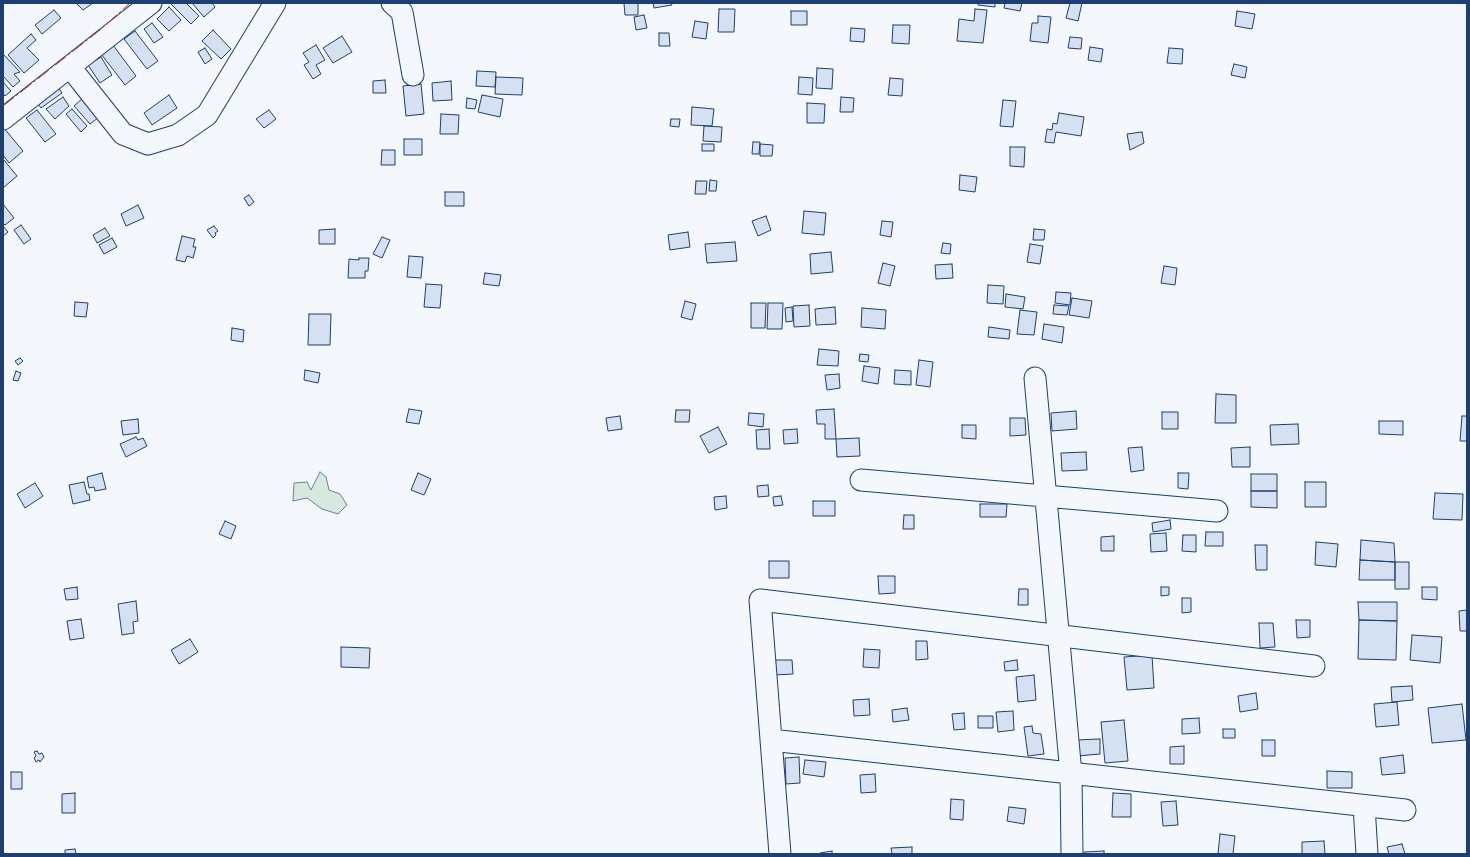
<!DOCTYPE html>
<style>
body{margin:0}
#map{position:relative;width:1470px;height:857px;overflow:hidden;background:#f4f7fb;font-family:Helvetica,sans-serif}
canvas{display:block}
.frame{position:absolute;inset:0;border:4px solid #1d3f73;pointer-events:none}
</style>
<div id="map">
<canvas width="1470" height="857"></canvas>
<div class="frame"></div>
</div>
<script>
const c = document.querySelector('canvas').getContext('2d');
c.lineJoin = 'round';
function paint(path, color) { c.fillStyle = color; c.fill(path, 'evenodd'); }
const toPath = rows => new Path2D(rows.map(r => 'M' + r).join(''));
function stroke(path, color, width, dash) { c.strokeStyle = color; c.lineWidth = width; c.lineCap = dash ? 'butt' : 'round'; c.setLineDash(dash || []); c.stroke(path); }
const green = toPath([
 [320,472,326,477,329,490,340,494,347,505,338,514,322,509,307,498,293,501,294,483,307,482,311,490,320,472]
]);
const building = toPath([
 [76,3,93,3,83,10,76,3],
 [170,3,186,3,199,16,191,24,170,3],
 [192,3,212,3,215,7,204,17,192,3],
 [624,3,638,3,638,15,625,15,624,3],
 [653,3,671,3,672,5,654,8,653,3],
 [978,3,995,3,995,7,978,5,978,3],
 [1005,3,1022,3,1020,11,1004,8,1005,3],
 [1070,3,1082,3,1078,21,1066,18,1070,3],
 [169,7,181,20,169,31,157,19,169,7],
 [719,9,735,9,734,32,718,32,719,9],
 [975,9,987,10,983,43,957,41,959,19,974,21,975,9],
 [54,10,61,18,42,34,35,25,54,10],
 [791,11,807,11,807,25,791,25,791,11],
 [1237,11,1255,14,1252,29,1235,26,1237,11],
 [644,15,647,28,636,30,634,17,644,15],
 [1038,16,1051,17,1048,43,1030,41,1032,23,1038,23,1038,16],
 [695,21,708,23,706,39,692,37,695,21],
 [152,23,163,37,154,43,144,29,152,23],
 [893,25,910,25,909,44,892,43,893,25],
 [851,28,865,29,864,42,850,41,851,28],
 [213,30,231,49,221,59,202,41,213,30],
 [135,31,158,61,147,69,124,39,135,31],
 [659,33,669,33,670,46,659,46,659,33],
 [31,34,36,40,27,48,39,60,24,73,8,55,31,34],
 [342,36,352,52,333,63,323,48,342,36],
 [1070,37,1082,38,1081,49,1068,48,1070,37],
 [110,41,136,76,125,85,98,50,110,41],
 [316,45,325,60,316,65,321,74,313,79,304,65,309,62,303,53,316,45],
 [1090,47,1103,49,1101,62,1088,60,1090,47],
 [205,48,212,59,205,64,198,52,205,48],
 [1169,48,1183,49,1182,64,1167,63,1169,48],
 [3,54,20,72,14,74,20,81,13,87,3,76,3,54],
 [101,57,112,75,100,83,88,65,101,57],
 [1234,64,1247,67,1245,78,1231,75,1234,64],
 [817,68,833,69,832,89,816,88,817,68],
 [477,71,496,72,495,87,476,86,477,71],
 [496,77,523,78,522,95,495,94,496,77],
 [799,77,813,78,812,95,798,94,799,77],
 [890,78,903,79,902,96,888,95,890,78],
 [385,80,386,93,373,93,373,81,385,80],
 [451,81,452,100,433,101,432,83,451,81],
 [3,82,11,91,5,96,3,93,3,82],
 [56,84,62,93,41,108,35,100,56,84],
 [421,84,424,114,406,116,403,86,421,84],
 [169,95,177,108,152,125,144,113,169,95],
 [482,95,503,99,500,117,478,112,482,95],
 [63,97,69,106,55,119,46,109,63,97],
 [841,97,854,98,853,112,840,112,841,97],
 [467,98,477,100,475,109,466,108,467,98],
 [82,99,99,117,90,124,74,106,82,99],
 [1003,100,1016,101,1013,127,1000,126,1003,100],
 [807,103,825,104,824,123,807,123,807,103],
 [692,107,714,109,712,126,691,125,692,107],
 [72,109,87,126,81,132,66,114,72,109],
 [37,110,56,134,45,142,26,118,37,110],
 [269,110,276,119,264,128,256,119,269,110],
 [1059,113,1084,117,1081,136,1056,132,1054,143,1045,142,1047,129,1052,130,1053,123,1057,124,1059,113],
 [441,114,459,115,458,134,440,134,441,114],
 [671,119,680,119,679,127,670,126,671,119],
 [704,126,722,127,721,142,703,141,704,126],
 [3,127,23,151,9,163,3,155,3,127],
 [1142,132,1144,143,1130,150,1127,134,1142,132],
 [404,139,422,139,422,155,404,155,404,139],
 [753,142,760,142,759,154,752,154,753,142],
 [702,144,714,144,714,151,702,151,702,144],
 [760,144,773,145,772,156,760,156,760,144],
 [1010,147,1025,147,1024,167,1010,166,1010,147],
 [382,150,395,150,395,165,381,165,382,150],
 [3,159,17,176,3,188,3,159],
 [960,175,977,177,975,192,959,190,960,175],
 [710,180,717,181,716,191,709,191,710,180],
 [696,181,707,181,706,194,695,194,696,181],
 [445,192,464,192,464,206,445,206,445,192],
 [249,195,254,202,249,206,244,198,249,195],
 [3,204,14,218,5,225,3,223,3,204],
 [138,205,144,218,126,226,121,214,138,205],
 [804,211,826,213,824,235,802,233,804,211],
 [766,216,771,230,758,236,752,221,766,216],
 [882,221,893,222,891,237,880,235,882,221],
 [21,225,31,239,24,244,14,230,21,225],
 [3,226,8,232,3,236,3,226],
 [214,226,218,231,215,233,216,235,213,238,207,230,214,226],
 [105,228,110,236,97,243,93,235,105,228],
 [335,229,335,244,319,244,319,230,335,229],
 [1034,229,1045,230,1044,240,1033,240,1034,229],
 [688,232,690,247,670,250,668,235,688,232],
 [182,236,195,239,193,247,196,247,193,258,187,256,185,262,176,260,182,236],
 [382,237,390,240,382,258,373,254,382,237],
 [112,238,117,247,104,254,99,245,112,238],
 [735,242,737,261,707,263,705,244,735,242],
 [943,243,951,244,950,254,941,253,943,243],
 [1030,244,1043,246,1040,264,1027,262,1030,244],
 [831,252,833,272,811,274,810,254,831,252],
 [409,256,423,257,421,278,407,277,409,256],
 [359,258,369,258,368,271,365,271,365,278,348,278,349,259,359,260,359,258],
 [883,263,895,266,890,286,878,283,883,263],
 [952,264,953,278,936,279,935,265,952,264],
 [1164,266,1177,268,1175,285,1161,283,1164,266],
 [485,273,501,275,499,286,483,284,485,273],
 [426,284,442,285,440,308,424,307,426,284],
 [988,285,1004,286,1003,304,987,303,988,285],
 [1056,292,1071,293,1070,305,1055,303,1056,292],
 [1006,294,1025,297,1023,309,1005,307,1006,294],
 [1072,298,1092,301,1089,318,1069,315,1072,298],
 [685,301,696,304,692,320,681,317,685,301],
 [75,302,88,303,86,317,74,316,75,302],
 [751,303,766,303,765,328,751,328,751,303],
 [768,303,783,303,782,329,767,329,768,303],
 [809,305,810,326,794,327,793,306,809,305],
 [1054,305,1069,306,1067,315,1053,314,1054,305],
 [792,307,793,321,786,322,785,308,792,307],
 [835,307,836,324,816,325,815,309,835,307],
 [862,308,886,310,885,329,861,327,862,308],
 [1020,310,1037,312,1034,335,1017,334,1020,310],
 [309,314,331,314,330,345,308,345,309,314],
 [1044,324,1064,327,1062,343,1042,339,1044,324],
 [989,327,1010,330,1009,339,988,337,989,327],
 [232,328,244,330,243,342,231,340,232,328],
 [819,349,839,351,838,366,817,365,819,349],
 [860,354,869,355,868,362,859,361,860,354],
 [20,358,23,361,18,365,15,361,20,358],
 [919,360,933,362,930,387,916,385,919,360],
 [864,366,880,368,878,384,862,381,864,366],
 [305,370,320,373,318,383,304,380,305,370],
 [895,370,911,371,911,385,894,384,895,370],
 [16,371,21,373,18,381,13,380,16,371],
 [839,374,840,388,827,390,825,375,839,374],
 [1216,394,1236,395,1236,423,1215,423,1216,394],
 [409,409,422,411,419,424,406,422,409,409],
 [834,409,836,439,825,439,825,424,817,424,816,410,834,409],
 [676,410,690,410,689,422,675,422,676,410],
 [1076,411,1077,429,1052,431,1051,413,1076,411],
 [1162,412,1178,412,1178,429,1162,429,1162,412],
 [749,413,764,414,763,427,748,425,749,413],
 [620,416,622,429,608,431,606,418,620,416],
 [1462,416,1467,416,1467,441,1460,441,1462,416],
 [1010,418,1025,418,1026,435,1010,436,1010,418],
 [138,419,139,433,123,435,121,421,138,419],
 [1379,421,1403,421,1403,435,1379,434,1379,421],
 [1298,424,1299,444,1271,445,1270,425,1298,424],
 [962,425,976,425,976,439,962,438,962,425],
 [718,427,727,444,709,453,700,436,718,427],
 [769,429,770,449,757,449,756,430,769,429],
 [797,429,798,443,784,444,783,430,797,429],
 [136,437,138,440,143,438,147,446,126,457,120,444,136,437],
 [859,438,860,456,837,457,836,439,859,438],
 [1142,447,1144,470,1131,472,1128,448,1142,447],
 [1250,447,1250,467,1232,467,1231,448,1250,447],
 [1086,452,1087,470,1062,471,1061,453,1086,452],
 [102,473,106,489,95,491,94,487,89,488,87,477,102,473],
 [418,473,431,479,424,495,411,490,418,473],
 [1178,473,1189,473,1188,489,1178,488,1178,473],
 [1251,474,1277,474,1277,491,1251,491,1251,474],
 [84,482,87,494,89,494,90,500,73,504,69,485,84,482],
 [1305,482,1326,482,1326,507,1305,507,1305,482],
 [35,483,43,496,25,508,17,494,35,483],
 [768,485,769,496,758,497,757,486,768,485],
 [1251,491,1277,491,1277,508,1251,507,1251,491],
 [1435,493,1463,494,1462,520,1433,519,1435,493],
 [726,496,727,508,715,510,714,497,726,496],
 [781,496,783,505,774,506,773,497,781,496],
 [813,501,835,501,835,516,813,516,813,501],
 [980,504,1007,504,1006,517,980,517,980,504],
 [904,515,914,515,914,529,903,529,904,515],
 [1170,520,1171,529,1153,532,1152,523,1170,520],
 [225,521,236,526,231,539,219,534,225,521],
 [1206,532,1223,532,1223,546,1205,546,1206,532],
 [1166,533,1167,551,1151,552,1150,534,1166,533],
 [1183,535,1196,535,1196,552,1182,551,1183,535],
 [1114,536,1114,551,1101,551,1101,537,1114,536],
 [1361,540,1394,543,1395,562,1360,560,1361,540],
 [1316,542,1338,544,1336,567,1315,565,1316,542],
 [1255,545,1267,545,1267,570,1256,570,1255,545],
 [1360,560,1395,562,1395,580,1359,580,1360,560],
 [769,561,789,561,789,578,769,578,769,561],
 [1395,562,1409,562,1409,589,1395,589,1395,562],
 [878,576,895,576,895,593,879,594,878,576],
 [77,587,78,599,66,600,64,589,77,587],
 [1161,587,1169,587,1169,595,1161,596,1161,587],
 [1422,587,1437,587,1437,600,1422,599,1422,587],
 [1019,589,1028,589,1028,605,1018,605,1019,589],
 [1182,598,1191,598,1191,612,1182,613,1182,598],
 [136,601,138,621,133,622,134,633,122,635,118,604,136,601],
 [1358,602,1397,602,1397,621,1359,620,1358,602],
 [1467,610,1467,631,1460,631,1459,611,1467,610],
 [81,619,84,638,70,640,67,621,81,619],
 [1296,620,1310,620,1310,637,1297,638,1296,620],
 [1359,620,1397,621,1396,660,1358,659,1359,620],
 [1259,623,1273,623,1275,647,1260,648,1259,623],
 [1412,635,1442,637,1440,663,1410,660,1412,635],
 [190,639,198,652,179,664,171,650,190,639],
 [916,641,927,641,928,659,916,660,916,641],
 [341,647,370,648,369,668,341,667,341,647],
 [864,649,880,650,879,668,863,667,864,649],
 [1152,655,1154,688,1127,690,1124,657,1152,655],
 [774,660,792,660,793,674,774,675,774,660],
 [1017,660,1018,670,1005,671,1004,662,1017,660],
 [1034,675,1036,700,1018,702,1016,677,1034,675],
 [1412,686,1413,700,1392,702,1391,687,1412,686],
 [1256,693,1258,709,1240,712,1238,696,1256,693],
 [869,699,870,715,854,716,853,700,869,699],
 [1397,702,1399,725,1376,727,1374,704,1397,702],
 [1462,704,1466,740,1432,743,1428,708,1462,704],
 [907,708,909,720,893,722,892,710,907,708],
 [1013,711,1014,730,998,732,996,712,1013,711],
 [964,713,965,729,954,730,952,714,964,713],
 [978,716,993,716,993,728,978,728,978,716],
 [1199,718,1200,733,1182,734,1182,719,1199,718],
 [1124,720,1128,761,1105,763,1101,722,1124,720],
 [1032,726,1033,733,1041,734,1044,754,1028,756,1024,727,1032,726],
 [1223,729,1235,729,1235,738,1223,738,1223,729],
 [1100,739,1100,754,1077,756,1076,740,1100,739],
 [1262,740,1275,740,1275,756,1262,756,1262,740],
 [1184,746,1184,764,1170,764,1170,747,1184,746],
 [37,751,39,754,42,753,44,757,40,762,39,760,36,762,34,758,36,756,34,752,37,751],
 [1403,755,1405,773,1382,775,1380,758,1403,755],
 [799,757,800,783,786,784,785,758,799,757],
 [805,760,826,762,824,777,803,774,805,760],
 [1327,771,1352,772,1352,788,1327,788,1327,771],
 [11,772,22,772,22,789,11,789,11,772],
 [875,774,876,792,861,793,860,775,875,774],
 [75,793,75,813,62,813,62,794,75,793],
 [1113,793,1131,794,1131,817,1112,817,1113,793],
 [951,799,964,800,963,820,950,819,951,799],
 [1176,801,1178,825,1163,826,1161,802,1176,801],
 [1009,807,1026,809,1024,824,1007,821,1009,807],
 [1220,834,1235,836,1233,854,1218,854,1220,834],
 [1324,841,1325,854,1302,854,1302,842,1324,841],
 [1402,844,1405,854,1389,854,1387,847,1402,844],
 [912,847,912,854,892,854,891,848,912,847],
 [75,849,76,854,65,854,65,850,75,849],
 [832,851,832,854,820,854,820,853,832,851],
 [1104,851,1104,854,1084,854,1084,852,1104,851]
]);
const minor = toPath([
 [392,3,402,12,413,75],
 [70,67,123,134,148,144,178,135,207,115,275,3],
 [3,119,151,3],
 [1035,378,1071,774,1072,854],
 [861,480,1217,511],
 [771,740,1405,810],
 [1364,806,1367,854],
 [780,854,760,600,1314,666]
]);
const power = toPath([
 [3,106,100,30,130,3]
]);
paint(green, '#d7e8df');
stroke(green, '#687fa3', 1);
paint(building, '#d5e0f0');
stroke(building, '#1d3f73', 1);
stroke(minor, '#1d3f73', 23);
stroke(minor, '#f4f7fb', 21);
stroke(power, '#c62828', 1, [14, 3, 2, 3]);
</script>
